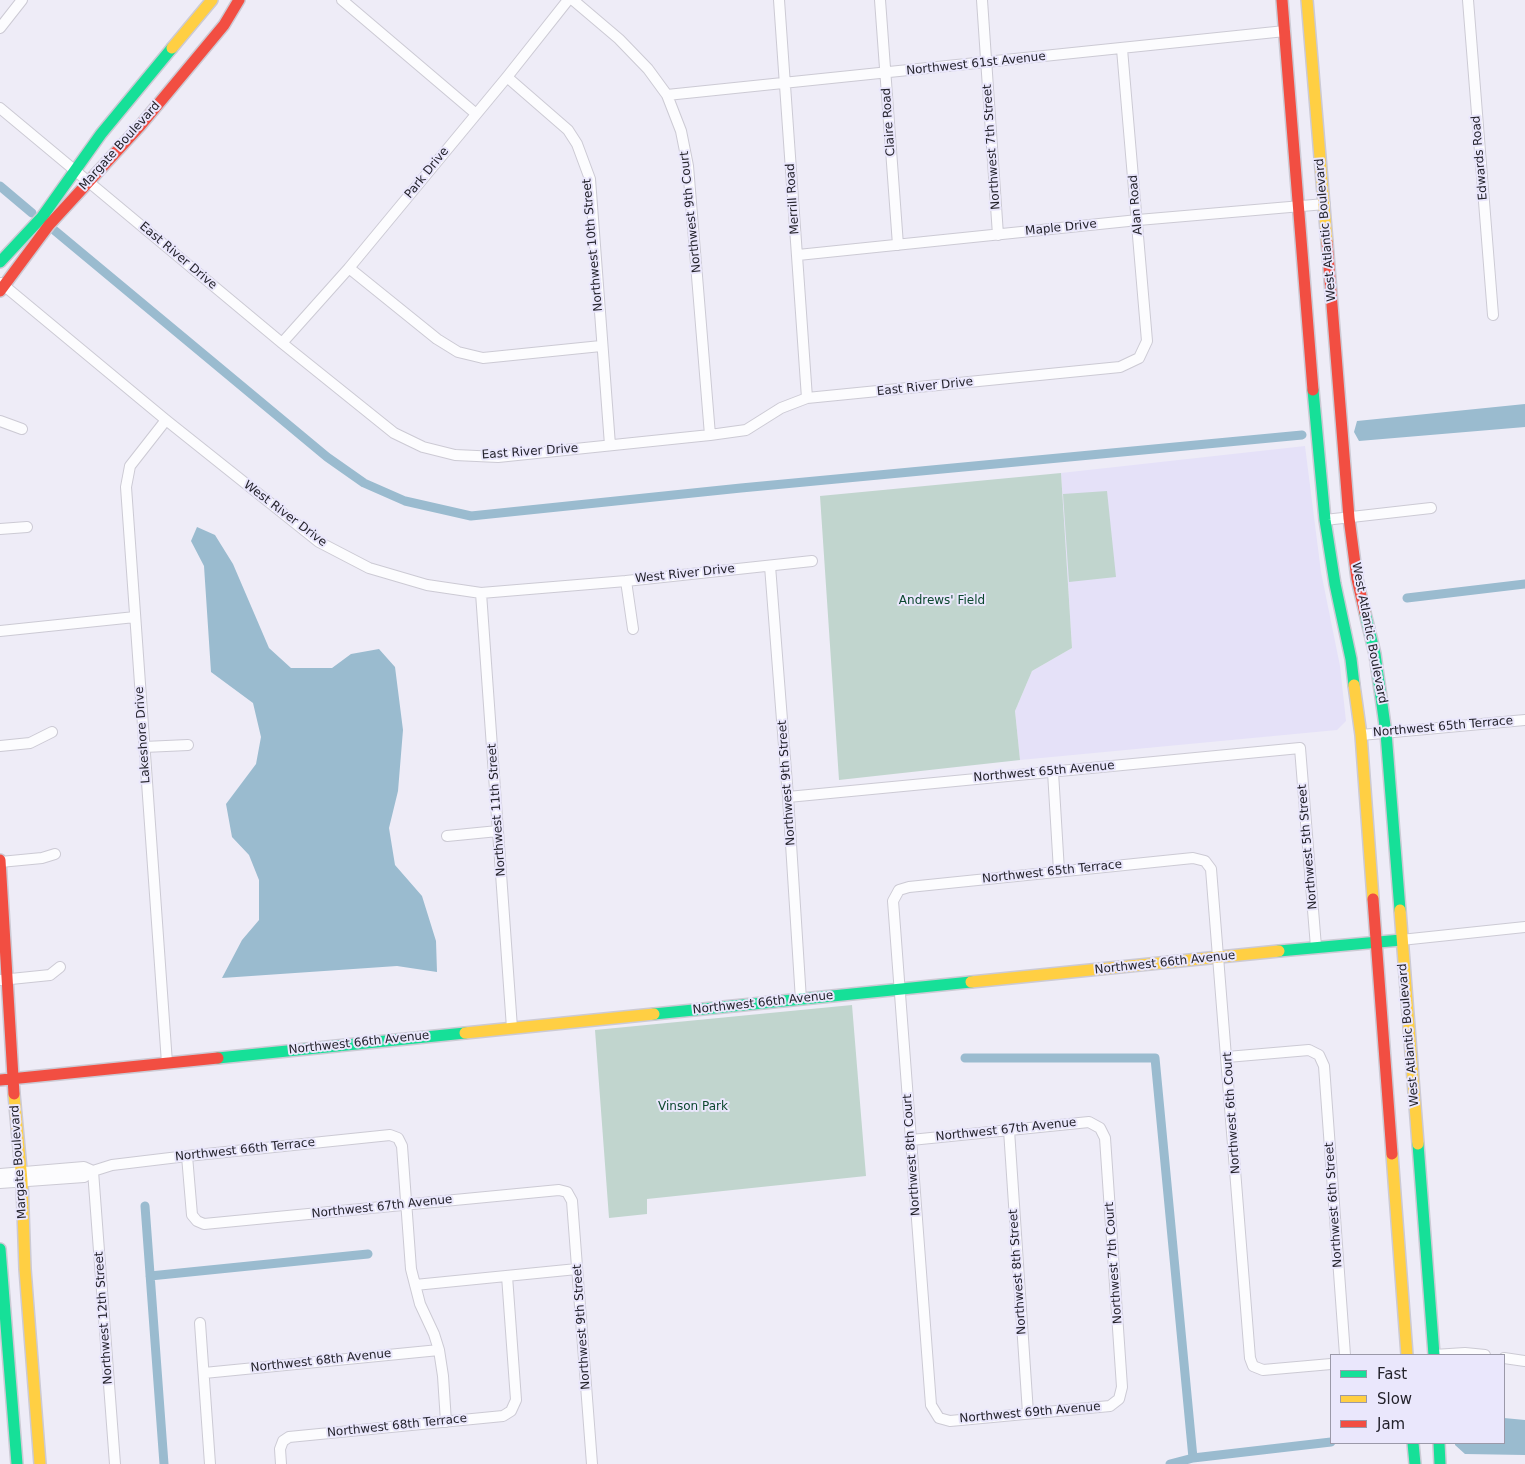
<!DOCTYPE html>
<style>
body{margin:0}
#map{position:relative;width:1525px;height:1464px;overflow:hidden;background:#eeecf7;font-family:"DejaVu Sans",sans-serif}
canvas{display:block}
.legend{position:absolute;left:1330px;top:1354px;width:175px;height:90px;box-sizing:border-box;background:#eae7fc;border:1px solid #9b99a9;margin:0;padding:6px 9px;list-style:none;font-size:15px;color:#24232c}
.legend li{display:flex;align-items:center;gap:10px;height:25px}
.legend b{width:25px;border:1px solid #9b99a9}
</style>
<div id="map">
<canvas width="1525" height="1464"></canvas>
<ul class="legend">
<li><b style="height:6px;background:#16e098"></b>Fast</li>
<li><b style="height:6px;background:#ffcf43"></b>Slow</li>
<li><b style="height:6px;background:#f24e42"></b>Jam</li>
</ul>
</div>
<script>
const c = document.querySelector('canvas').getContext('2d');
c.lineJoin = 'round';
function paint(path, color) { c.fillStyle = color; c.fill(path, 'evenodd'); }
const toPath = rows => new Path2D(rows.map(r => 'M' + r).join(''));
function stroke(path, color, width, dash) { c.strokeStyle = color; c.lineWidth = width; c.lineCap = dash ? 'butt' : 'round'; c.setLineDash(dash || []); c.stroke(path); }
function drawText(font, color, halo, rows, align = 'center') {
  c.font = font + ' "DejaVu Sans",sans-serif'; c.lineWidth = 4; c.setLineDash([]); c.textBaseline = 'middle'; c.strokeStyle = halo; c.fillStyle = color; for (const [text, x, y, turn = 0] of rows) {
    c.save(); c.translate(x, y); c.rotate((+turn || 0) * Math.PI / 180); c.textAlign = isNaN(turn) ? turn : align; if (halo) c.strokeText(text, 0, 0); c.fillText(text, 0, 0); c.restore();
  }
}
const built = toPath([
 [1305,446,1321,572,1340,666,1346,721,1337,730,1020,760,1015,711,1032,671,1072,648,1061,473]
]);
const green = toPath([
 [1061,473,1072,648,1032,671,1015,711,1020,760,839,780,820,496],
 [1107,491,1116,577,1069,582,1063,494],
 [852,1005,866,1176,647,1199,647,1214,609,1218,595,1030]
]);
const water = toPath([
 [1525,404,1525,427,1359,441,1354,432,1357,421],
 [197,527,215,535,233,564,269,648,291,668,332,668,351,654,379,649,395,667,403,730,398,791,389,828,395,865,422,896,436,941,437,972,397,966,222,978,242,940,259,920,259,880,249,855,232,837,226,804,256,764,261,737,253,703,211,672,204,566,191,541],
 [1504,1418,1525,1420,1525,1455,1465,1454,1455,1445,1455,1443,1504,1443]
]);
const canal = toPath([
 [0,186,32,213],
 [54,230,327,457,364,483,405,501,471,516,741,488,1302,435],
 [1407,598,1525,584],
 [965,1058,1155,1058,1193,1458],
 [145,1206,164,1464],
 [150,1276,368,1254],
 [1170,1464,1193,1458,1331,1442]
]);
const street = toPath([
 [342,0,475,113],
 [573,0,619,39,648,69,667,95,681,131,688,166,710,435],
 [779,0,807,398],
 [880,0,898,245],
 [982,0,998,235],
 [1468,0,1493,315],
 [0,28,22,0],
 [507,77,568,130,577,144,590,179,610,445],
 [667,95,1285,31],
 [0,108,282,343,394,433,423,447,455,455,498,457,710,435,746,430,781,408,807,398,1120,367,1139,358,1147,341,1122,49],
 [798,255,1138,220,1325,204],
 [349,268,437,339,458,352,483,358,601,346],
 [1,283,166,420,319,542,369,568,427,585,481,593,626,581,812,561],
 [282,343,349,268,507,77,568,0],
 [166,420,130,466,126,487,167,1063],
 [0,421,22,429],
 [1325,520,1431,508],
 [0,529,27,527],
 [770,566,788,797,801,1000],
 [626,581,633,629],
 [481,593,512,1028],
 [0,631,135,617],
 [1361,735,1525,720],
 [0,746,30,743,52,732],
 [144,747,188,745],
 [1053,772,1059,871],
 [788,797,1300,748,1316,947],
 [447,836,498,831],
 [0,862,42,858,55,854],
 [1401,940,1525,927],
 [1,980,50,975,60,967],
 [1227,1057,1309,1050,1319,1055,1324,1066,1345,1355],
 [1009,1130,1028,1413],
 [911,1140,1089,1122,1100,1128,1105,1138,1122,1387,1119,1399,1110,1406,950,1421,939,1418,931,1405,893,901,899,890,909,887,1193,858,1205,861,1211,869,1250,1358,1253,1366,1263,1370,1331,1364],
 [187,1156,192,1215,197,1221,204,1224,559,1190,567,1192,572,1201,592,1464],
 [93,1171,115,1464],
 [0,1174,84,1167,93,1171],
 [0,1183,84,1177,93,1171,112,1165,187,1156,390,1135,398,1138,402,1146,411,1269,420,1304,434,1334,439,1350,443,1376,446,1422],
 [415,1285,577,1269],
 [200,1323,210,1464],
 [1434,1355,1465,1353,1485,1355],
 [1504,1358,1525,1361],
 [204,1373,439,1350],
 [281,1464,280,1449,283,1441,289,1437,503,1416,511,1411,516,1400,507,1276]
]);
const fast = toPath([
 [0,262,42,217,101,134,172,48],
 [1313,390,1325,520,1335,584,1351,659,1354,685],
 [1365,613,1375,654,1386,733,1400,910],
 [1279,951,1401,940],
 [654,1014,971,982],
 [218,1058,465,1033],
 [1418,1144,1434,1355],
 [0,1249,17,1464],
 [1413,1443,1415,1464],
 [1439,1443,1440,1464]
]);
const slow = toPath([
 [1307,0,1327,242],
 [172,48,212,0],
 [1354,685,1361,735,1373,899],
 [1400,910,1418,1144],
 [971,982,1279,951],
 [465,1033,654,1014],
 [14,1094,22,1181,25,1269,40,1464],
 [1392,1154,1407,1355]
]);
const jam = toPath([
 [1282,0,1313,390],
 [1327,242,1349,518,1357,579,1365,613],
 [0,291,49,225,140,126,224,25,239,0],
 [0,860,14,1094],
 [1373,899,1392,1154],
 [0,1080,218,1058]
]);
const streetNames = [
 ["Northwest 61st Avenue",976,64,-6],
 ["Claire Road",889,122,-94],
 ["Margate Boulevard",120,146,-48],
 ["Northwest 7th Street",992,147,-94],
 ["Edwards Road",1480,158,-95],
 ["Park Drive",427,173,-51],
 ["Merrill Road",793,199,-94],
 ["Alan Road",1136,205,-95],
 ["Northwest 9th Court",691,212,-96],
 ["Maple Drive",1061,228,-6],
 ["West Atlantic Boulevard",1326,230,-95],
 ["Northwest 10th Street",593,245,-95],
 ["East River Drive",178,256,40],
 ["East River Drive",925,387,-6],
 ["East River Drive",530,452,-4],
 ["West River Drive",285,514,37],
 ["West River Drive",685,574,-6],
 ["West Atlantic Boulevard",1369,633,79],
 ["Northwest 65th Terrace",1443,727,-5],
 ["Lakeshore Drive",143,735,-94],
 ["Northwest 65th Avenue",1044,772,-5],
 ["Northwest 9th Street",787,783,-94],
 ["Northwest 11th Street",497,810,-94],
 ["Northwest 5th Street",1308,847,-95],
 ["Northwest 65th Terrace",1052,872,-6],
 ["Northwest 66th Avenue",1165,963,-6],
 ["Northwest 66th Avenue",763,1003,-6],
 ["West Atlantic Boulevard",1409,1035,-95],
 ["Northwest 66th Avenue",359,1043,-6],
 ["Northwest 6th Court",1232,1113,-94],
 ["Northwest 67th Avenue",1006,1130,-6],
 ["Northwest 66th Terrace",245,1150,-6],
 ["Northwest 8th Court",912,1155,-94],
 ["Margate Boulevard",19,1162,-94],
 ["Northwest 6th Street",1334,1205,-94],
 ["Northwest 67th Avenue",382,1207,-6],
 ["Northwest 7th Court",1114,1263,-94],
 ["Northwest 8th Street",1018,1272,-94],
 ["Northwest 12th Street",104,1318,-94],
 ["Northwest 9th Street",582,1327,-94],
 ["Northwest 68th Avenue",321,1361,-6],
 ["Northwest 69th Avenue",1030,1413,-5],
 ["Northwest 68th Terrace",397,1426,-6]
];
const parkNames = [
 ["Andrews' Field",942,601],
 ["Vinson Park",693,1107]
];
paint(built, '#e5e1f8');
paint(green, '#c1d5ce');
paint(water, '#9abbcf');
stroke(canal, '#9abbcf', 9);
stroke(street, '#cccad4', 12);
stroke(fast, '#cccad4', 14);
stroke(slow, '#cccad4', 14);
stroke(jam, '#cccad4', 14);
stroke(street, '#fcfcfe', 10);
stroke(fast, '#16e098', 11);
stroke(slow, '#ffcf43', 11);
stroke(jam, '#f24e42', 11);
drawText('12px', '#24232c', '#eae7fc', streetNames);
drawText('12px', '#0b472e', '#eae7fc', parkNames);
</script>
